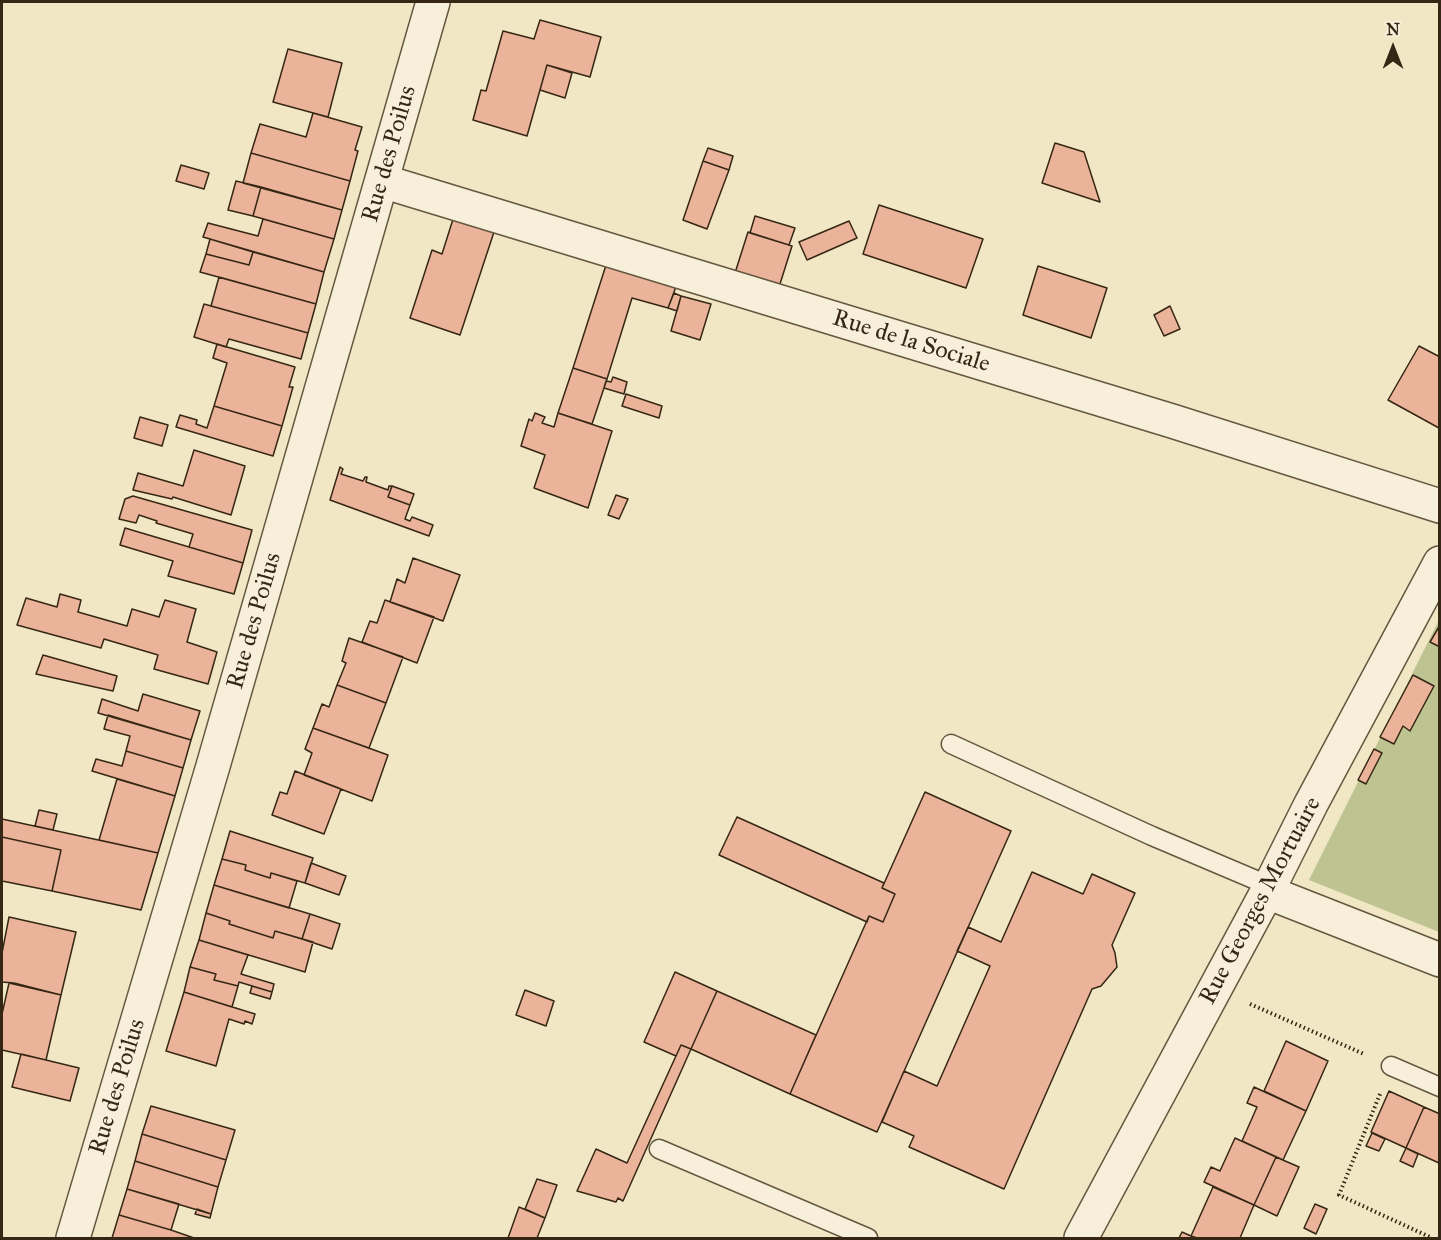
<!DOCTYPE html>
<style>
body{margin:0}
#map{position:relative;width:1441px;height:1240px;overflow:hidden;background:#f2e7c4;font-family:"IM FELL Great Primer",serif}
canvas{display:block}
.frame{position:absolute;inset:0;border:3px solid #352714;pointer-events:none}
.north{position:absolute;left:1363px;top:18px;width:60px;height:60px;-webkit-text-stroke:4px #f7efd9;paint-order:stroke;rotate:0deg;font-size:16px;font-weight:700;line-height:24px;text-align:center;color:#352714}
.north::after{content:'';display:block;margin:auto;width:21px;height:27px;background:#352714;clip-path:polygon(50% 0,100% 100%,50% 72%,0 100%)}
</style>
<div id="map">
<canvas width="1441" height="1240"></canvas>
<div class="frame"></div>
<div class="north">N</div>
</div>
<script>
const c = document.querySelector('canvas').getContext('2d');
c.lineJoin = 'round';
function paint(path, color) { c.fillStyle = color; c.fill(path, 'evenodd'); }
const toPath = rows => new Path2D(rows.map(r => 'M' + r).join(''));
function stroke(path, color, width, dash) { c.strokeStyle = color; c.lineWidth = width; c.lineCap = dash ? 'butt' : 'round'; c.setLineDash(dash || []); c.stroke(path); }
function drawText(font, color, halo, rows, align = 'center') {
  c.font = font + ' "IM FELL Great Primer",serif'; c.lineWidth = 6; c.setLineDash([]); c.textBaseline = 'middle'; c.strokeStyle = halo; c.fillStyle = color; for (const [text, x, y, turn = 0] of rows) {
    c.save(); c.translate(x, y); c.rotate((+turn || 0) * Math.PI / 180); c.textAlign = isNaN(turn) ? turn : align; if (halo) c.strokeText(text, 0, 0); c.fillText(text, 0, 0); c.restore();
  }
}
const green = toPath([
 [1439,620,1439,932,1309,880]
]);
const building = toPath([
 [540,20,601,37,590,77,547,65,527,136,473,120,481,90,486,91,503,31,534,39,540,20],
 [288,49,342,63,328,117,273,102,288,49],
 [547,65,572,73,565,98,540,90,547,65],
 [313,113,362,127,355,150,358,151,350,181,251,153,260,124,306,137,313,113],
 [1055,143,1084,152,1100,202,1042,183,1055,143],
 [708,148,733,156,729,170,703,161,708,148],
 [251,153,350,181,342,210,243,183,251,153],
 [703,161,729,170,707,229,683,220,703,161],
 [181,165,209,173,204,189,176,181,181,165],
 [236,181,261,187,253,216,228,210,236,181],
 [261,187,342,210,334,239,253,216,261,187],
 [879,205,983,239,966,288,863,254,879,205],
 [454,216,495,229,460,335,410,318,432,250,442,254,454,216],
 [755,216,795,228,789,245,750,233,755,216],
 [263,219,334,239,324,272,203,237,208,223,258,236,263,219],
 [849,221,857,238,807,260,799,242,849,221],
 [748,232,792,246,779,287,735,273,748,232],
 [210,239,253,252,249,265,206,254,210,239],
 [253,252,324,272,316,304,200,272,206,254,249,265,253,252],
 [607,262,677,284,668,308,632,298,607,379,573,368,607,262],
 [1038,266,1107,288,1091,338,1023,315,1038,266],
 [219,277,316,304,308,333,211,306,219,277],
 [674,293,681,296,677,311,668,308,674,293],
 [681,296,711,304,700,340,671,331,681,296],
 [204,304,308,333,301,359,229,339,226,347,194,337,204,304],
 [1170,306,1180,329,1164,336,1154,315,1170,306],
 [217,344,295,367,289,387,293,387,282,426,214,406,227,363,213,358,217,344],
 [1419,346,1440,357,1439,428,1388,400,1419,346],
 [573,368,607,379,592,424,558,413,573,368],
 [613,377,627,382,624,394,604,388,606,381,611,382,613,377],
 [626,394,662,406,659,418,622,406,626,394],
 [214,406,282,426,273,456,176,427,180,415,197,420,196,424,207,428,214,406],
 [535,413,545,417,542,423,554,427,558,413,612,431,588,508,534,488,545,455,521,446,529,419,532,421,535,413],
 [140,417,168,425,162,446,134,438,140,417],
 [194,450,245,466,231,515,173,497,172,499,133,490,138,473,183,486,194,450],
 [340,467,343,469,341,474,363,481,365,477,367,477,366,482,388,490,389,486,392,486,388,497,410,505,405,519,410,521,412,517,433,525,429,536,330,500,340,467],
 [392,486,414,494,410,505,388,497,392,486],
 [616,495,628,499,619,519,608,515,616,495],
 [133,496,252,530,243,563,189,547,193,534,156,523,157,521,139,515,136,523,119,519,125,499,133,496],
 [125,528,243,563,234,594,168,576,173,561,120,545,125,528],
 [413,558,460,575,443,621,390,602,397,579,405,583,413,558],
 [60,594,81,600,78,612,127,626,132,609,159,617,165,600,196,609,187,642,217,652,208,684,154,669,158,655,104,639,101,648,17,625,26,598,57,607,60,594],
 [385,600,434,617,417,663,362,642,370,621,377,623,385,600],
 [1440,625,1440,647,1430,642,1440,625],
 [349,638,403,657,386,703,337,685,346,663,342,661,349,638],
 [43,655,117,676,113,691,36,674,43,655],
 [1413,675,1434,686,1410,731,1403,726,1394,744,1380,737,1413,675],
 [337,685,386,703,369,748,313,728,322,704,329,707,337,685],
 [143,694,200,711,191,740,98,713,102,699,138,711,143,694],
 [108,715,191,740,183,768,126,751,130,736,104,729,108,715],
 [313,728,388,755,372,801,304,775,312,753,305,749,313,728],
 [1374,749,1382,753,1366,784,1358,780,1374,749],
 [126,751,183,768,175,796,92,771,96,759,122,766,126,751],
 [295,771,341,789,324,834,272,815,280,792,287,794,295,771],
 [117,779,175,796,158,853,99,840,117,779],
 [925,792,1011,831,877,1132,790,1094,869,916,883,922,895,894,882,888,925,792],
 [39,810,57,814,53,830,35,826,39,810],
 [737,817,884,883,882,888,895,894,883,922,869,916,867,922,719,855,737,817],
 [2,819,158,853,141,910,52,891,61,850,2,837,2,819],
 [230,831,313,858,305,883,271,873,270,878,245,870,246,865,222,859,230,831],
 [2,837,61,850,52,891,2,881,2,837],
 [222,859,246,865,245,870,270,878,271,873,297,881,289,908,214,885,222,859],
 [311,863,346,876,339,895,305,883,311,863],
 [1032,872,1083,894,1092,874,1135,893,1112,945,1115,953,1117,967,1101,986,1092,989,1004,1189,909,1147,914,1136,882,1122,904,1071,937,1086,990,966,957,951,968,927,1001,942,1032,872],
 [214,885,310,914,302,939,275,931,273,938,229,924,230,921,206,913,214,885],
 [206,913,230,921,229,924,273,938,275,931,313,942,305,972,199,940,206,913],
 [310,914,340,924,332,949,302,939,310,914],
 [9,917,76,932,61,995,14,983,2,982,2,953,9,917],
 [199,940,248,955,241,974,274,984,272,992,239,982,238,986,214,980,216,974,190,967,199,940],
 [190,967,216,974,214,980,238,986,232,1007,184,992,190,967],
 [675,972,717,991,691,1049,681,1045,676,1056,644,1042,675,972],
 [9,983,61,995,46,1060,2,1050,2,1014,9,983],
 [252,986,272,992,270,999,250,993,252,986],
 [525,990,554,1001,546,1026,516,1015,525,990],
 [717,991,816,1035,790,1094,691,1049,717,991],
 [184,992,255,1014,252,1024,245,1021,244,1024,229,1019,216,1066,166,1051,184,992],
 [1286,1041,1328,1061,1306,1111,1264,1091,1286,1041],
 [681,1045,691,1049,623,1201,618,1198,616,1202,577,1191,596,1149,627,1163,681,1045],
 [21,1054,79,1068,70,1101,12,1087,21,1054],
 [1254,1087,1306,1111,1283,1160,1242,1141,1257,1107,1247,1103,1254,1087],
 [1389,1091,1424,1107,1406,1148,1371,1132,1389,1091],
 [151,1106,235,1130,226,1160,142,1134,151,1106],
 [1424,1107,1440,1114,1439,1163,1406,1148,1424,1107],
 [1372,1133,1385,1139,1379,1151,1366,1146,1372,1133],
 [142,1134,226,1160,218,1187,135,1161,142,1134],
 [1235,1138,1276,1157,1254,1205,1204,1182,1211,1167,1220,1171,1235,1138],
 [1406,1148,1418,1154,1413,1167,1400,1161,1406,1148],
 [1276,1157,1299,1167,1277,1216,1254,1205,1276,1157],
 [135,1161,218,1187,211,1214,127,1189,135,1161],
 [537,1179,557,1185,545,1218,525,1209,537,1179],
 [1213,1187,1254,1205,1240,1238,1197,1238,1191,1236,1213,1187],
 [127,1189,179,1204,171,1230,119,1215,127,1189],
 [1315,1204,1327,1209,1316,1234,1304,1228,1315,1204],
 [519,1207,545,1218,537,1238,508,1238,519,1207],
 [197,1209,211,1214,210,1218,195,1214,197,1209],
 [119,1215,171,1230,194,1238,112,1238,119,1215],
 [1182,1232,1191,1236,1197,1238,1179,1238,1182,1232]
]);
const path = toPath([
 [1250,1004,1364,1054],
 [1380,1094,1339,1195,1432,1238]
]);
const service = toPath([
 [951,744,1152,836,1270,886],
 [1391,1066,1440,1087],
 [659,1149,868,1238]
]);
const minor = toPath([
 [382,181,1172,421,1440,506],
 [1267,892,1440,960],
 [1081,1238,1267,892,1311,804,1440,563]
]);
const tertiary = toPath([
 [73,1238,213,766,433,2]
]);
const streetNames = [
 ["Rue des Poilus",390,154,-74],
 ["Rue de la Sociale",911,342,17],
 ["Rue des Poilus",255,621,-74],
 ["Rue Georges Mortuaire",1261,901,-62],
 ["Rue des Poilus",118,1087,-73]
];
paint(green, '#bdc492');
paint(building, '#ebb39a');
stroke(building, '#352714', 1.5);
stroke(service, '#645740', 21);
stroke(minor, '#645740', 36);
stroke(tertiary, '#645740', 36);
stroke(path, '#352714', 4, [1.5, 3]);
stroke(service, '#f7efd9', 18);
stroke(minor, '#f7efd9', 33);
stroke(tertiary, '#f7efd9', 33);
drawText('24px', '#352714', '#f7efd9', streetNames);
</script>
